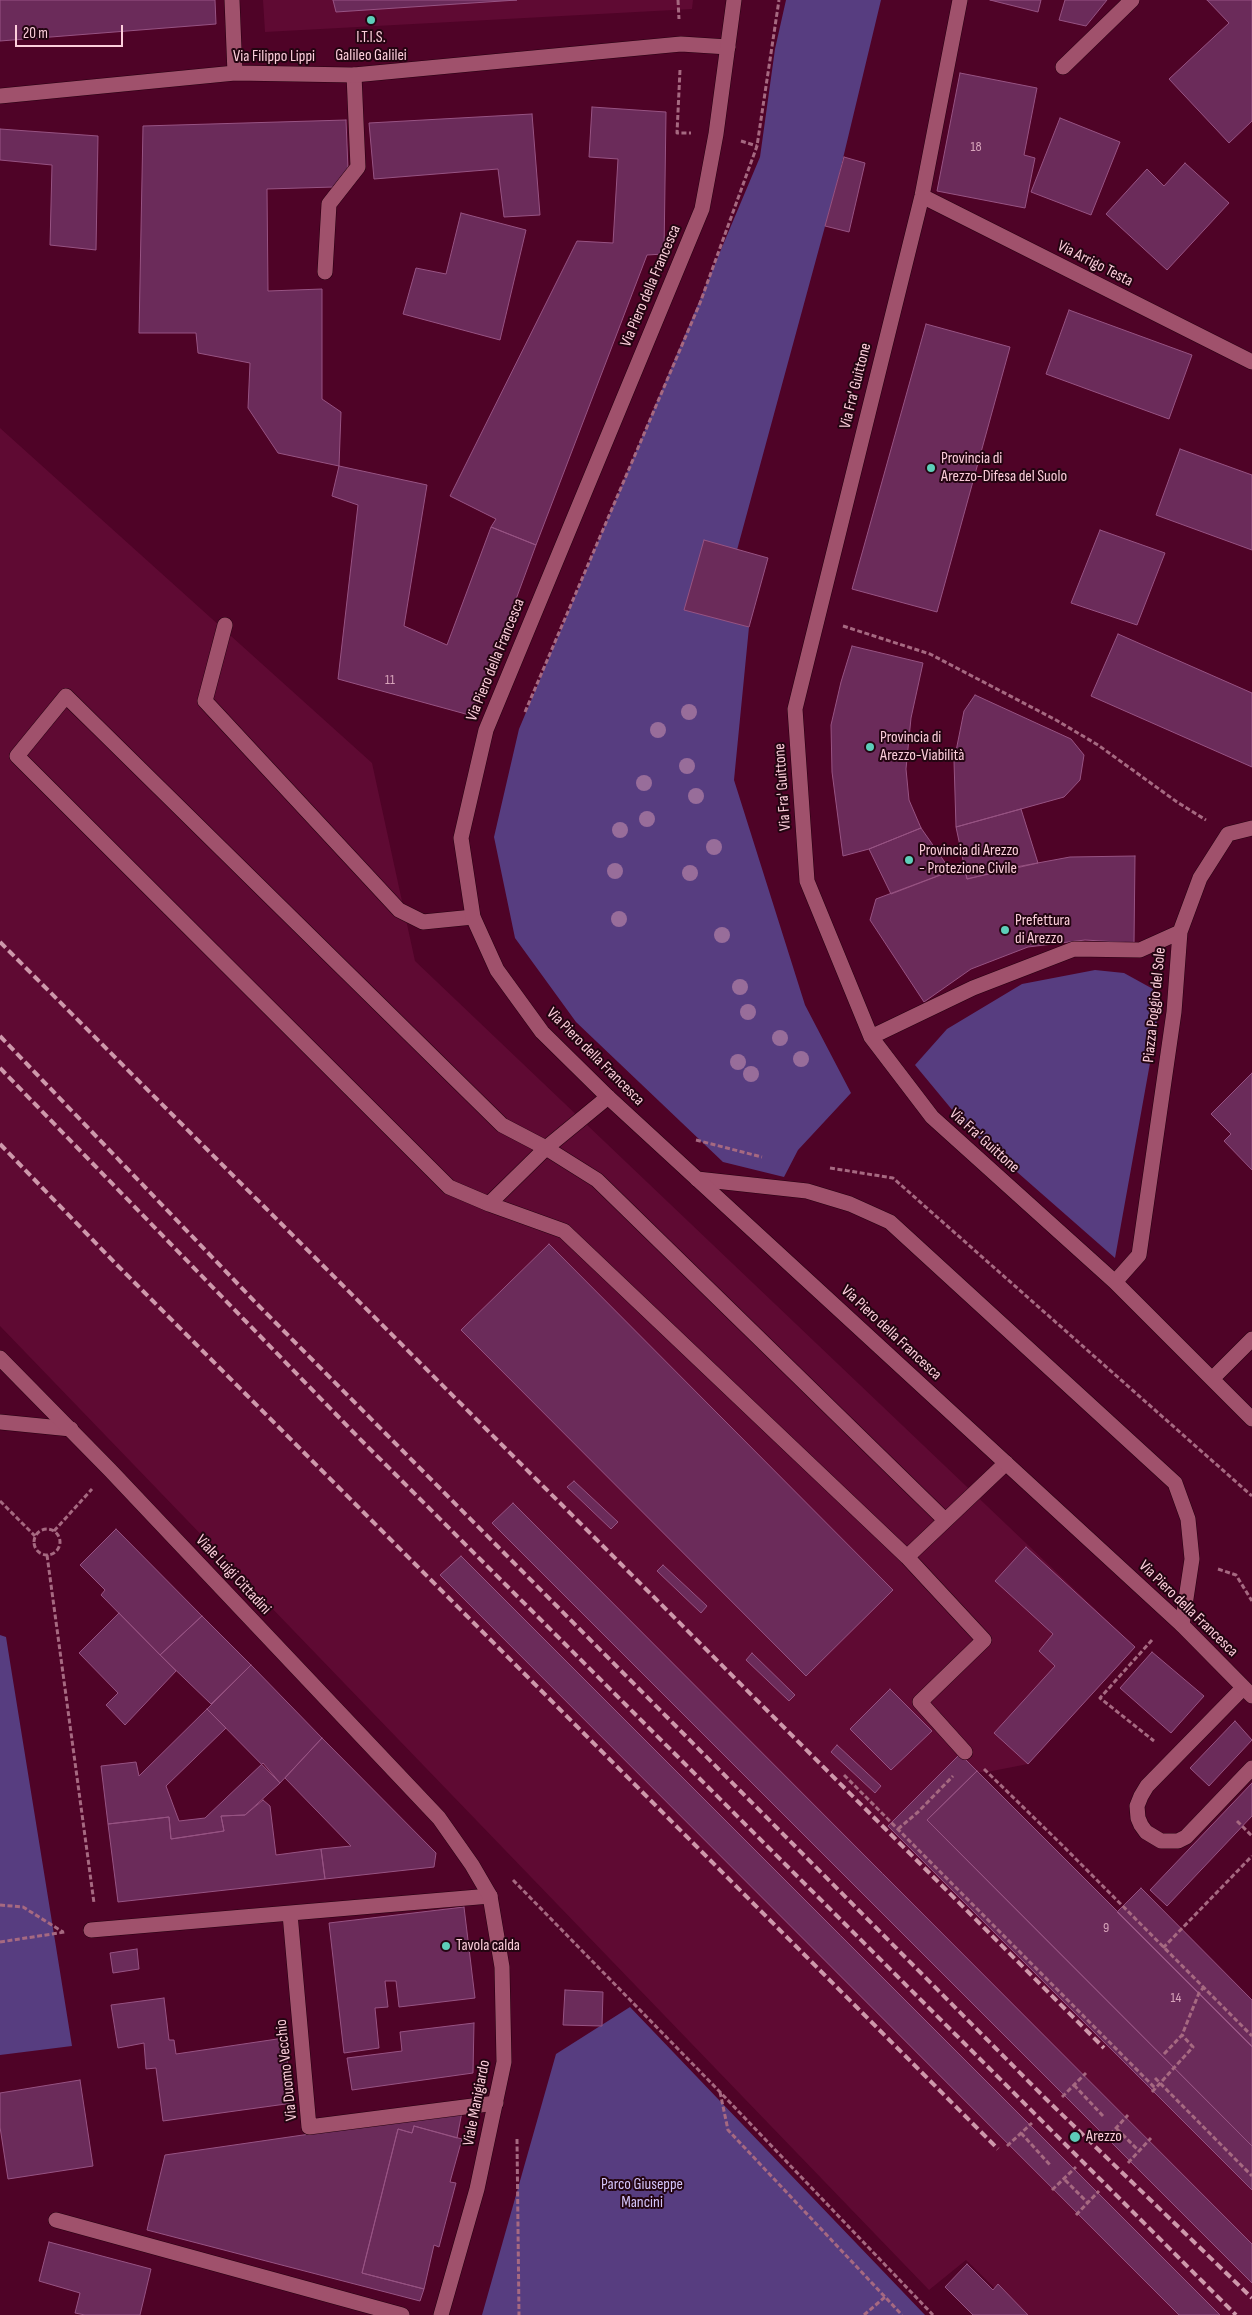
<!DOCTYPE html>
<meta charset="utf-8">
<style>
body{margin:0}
#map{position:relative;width:1252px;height:2315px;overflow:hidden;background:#4f0327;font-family:"Sofia Sans Condensed",sans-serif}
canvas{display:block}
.scale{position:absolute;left:15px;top:25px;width:108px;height:22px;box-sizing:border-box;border:2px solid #fccedb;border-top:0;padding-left:6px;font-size:15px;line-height:18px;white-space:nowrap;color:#fccedb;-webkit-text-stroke:4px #230511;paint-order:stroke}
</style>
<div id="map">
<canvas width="1252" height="2315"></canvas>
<div class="scale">20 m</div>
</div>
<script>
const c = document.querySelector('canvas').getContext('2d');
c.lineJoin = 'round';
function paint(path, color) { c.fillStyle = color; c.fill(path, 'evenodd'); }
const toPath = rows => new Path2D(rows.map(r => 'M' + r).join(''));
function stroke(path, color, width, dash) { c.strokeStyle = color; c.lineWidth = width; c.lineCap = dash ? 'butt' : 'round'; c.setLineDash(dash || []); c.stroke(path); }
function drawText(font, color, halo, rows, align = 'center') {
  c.font = font + ' "Sofia Sans Condensed",sans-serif'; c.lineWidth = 4; c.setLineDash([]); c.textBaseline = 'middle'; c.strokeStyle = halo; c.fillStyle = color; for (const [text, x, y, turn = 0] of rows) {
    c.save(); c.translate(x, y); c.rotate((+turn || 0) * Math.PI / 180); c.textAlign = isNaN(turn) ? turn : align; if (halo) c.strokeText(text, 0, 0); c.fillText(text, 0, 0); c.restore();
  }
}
const built = toPath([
 [263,0,693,0,692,9,265,32],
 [0,428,372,763,415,961,1135,1647,1028,1764,987,1772,978,1772,1252,2047,1252,2315,1022,2315,966,2260,929,2290,0,1326]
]);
const green = toPath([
 [786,0,881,0,839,175,737,550,704,541,685,609,749,627,734,780,805,1005,851,1093,798,1150,784,1177,723,1162,576,1022,515,938,494,837,519,729,760,157,775,49],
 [1095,970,1124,973,1153,989,1157,1024,1115,1258,968,1129,915,1065,947,1029,1022,984],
 [0,1635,6,1637,72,2046,0,2055],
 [630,2007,742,2124,925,2315,482,2315,556,2054]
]);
const building = toPath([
 [0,0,215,0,216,24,0,41,0,0],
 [333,0,517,0,336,12,333,0],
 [990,0,1041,0,1038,12,990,0],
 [1065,0,1107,0,1086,26,1059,20,1065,0],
 [1207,0,1252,0,1252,121,1229,143,1169,79,1229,23,1207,0],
 [960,73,1037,88,1024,155,1035,158,1025,208,937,191,960,73],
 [592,107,666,112,664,254,647,255,536,545,491,527,496,519,450,496,577,241,613,243,618,159,589,157,592,107],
 [532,114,540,215,504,217,498,169,374,179,369,123,532,114],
 [1060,118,1120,142,1091,215,1031,192,1060,118],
 [346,120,348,169,334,187,267,189,268,291,322,289,322,399,341,412,339,466,278,453,248,408,250,363,198,353,196,333,139,333,143,126,346,120],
 [0,129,98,136,96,250,50,245,52,165,0,160,0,129],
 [844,157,865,163,849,232,825,226,844,157],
 [1185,163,1229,203,1167,270,1106,214,1147,169,1164,186,1185,163],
 [461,213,526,230,500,340,403,314,416,268,446,274,461,213],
 [1069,310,1192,355,1169,419,1046,374,1069,310],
 [926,324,1010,347,937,612,852,589,926,324],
 [1180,449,1252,475,1252,550,1156,515,1180,449],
 [339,466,427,485,404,626,447,645,491,527,536,545,473,716,338,679,358,505,332,496,339,466],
 [1100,530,1165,553,1137,625,1071,603,1100,530],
 [704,540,768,558,749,627,684,610,704,540],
 [1118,634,1252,693,1252,767,1091,696,1118,634],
 [852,646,923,663,911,718,906,769,909,800,921,828,869,849,843,856,832,772,831,725,841,682,852,646],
 [975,695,1071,739,1084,755,1080,780,1064,797,956,827,954,761,964,711,975,695],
 [1021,809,1038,863,967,879,956,827,1021,809],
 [921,828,951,871,891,894,869,849,921,828],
 [1135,856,1134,943,1085,940,1028,947,971,969,924,1002,870,920,876,899,964,866,967,879,1016,867,1070,857,1135,856],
 [1252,1073,1252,1170,1224,1141,1231,1134,1211,1114,1252,1073],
 [549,1244,893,1590,806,1676,461,1330,549,1244],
 [574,1481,618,1522,611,1529,567,1487,574,1481],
 [513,1503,1252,2244,1252,2283,492,1523,513,1503],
 [116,1529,202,1616,160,1655,101,1595,105,1590,80,1565,116,1529],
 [1026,1547,1135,1647,1028,1764,994,1733,1055,1666,1039,1651,1053,1634,995,1581,1026,1547],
 [461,1556,1220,2315,1179,2315,440,1575,461,1556],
 [663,1565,707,1606,701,1613,657,1571,663,1565],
 [119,1613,176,1671,125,1725,106,1705,118,1693,79,1653,119,1613],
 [202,1616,251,1665,211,1704,160,1655,202,1616],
 [1152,1652,1204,1696,1171,1733,1120,1688,1152,1652],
 [752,1653,795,1695,789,1701,746,1660,752,1653],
 [251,1665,322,1738,280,1783,207,1709,251,1665],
 [890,1689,932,1731,891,1770,850,1729,890,1689],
 [207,1709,226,1728,166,1786,179,1821,205,1818,263,1763,280,1783,245,1815,221,1816,224,1831,171,1839,169,1817,108,1824,101,1766,136,1762,139,1776,207,1709],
 [1235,1721,1252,1740,1209,1786,1190,1768,1235,1721],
 [322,1738,436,1853,434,1867,325,1879,321,1849,351,1846,285,1778,322,1738],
 [837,1745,881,1786,875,1793,831,1752,837,1745],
 [960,1754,977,1771,927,1820,1252,2146,1252,2190,888,1826,960,1754],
 [977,1771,1252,2046,1252,2146,927,1820,977,1771],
 [1252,1783,1252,1816,1167,1906,1150,1890,1252,1783],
 [263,1800,270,1806,276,1855,321,1849,325,1879,118,1902,108,1824,169,1817,171,1839,224,1831,221,1816,245,1815,263,1800],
 [1141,1888,1252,2000,1252,2047,1117,1912,1141,1888],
 [464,1907,475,1998,399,2007,396,1981,385,1981,388,2007,375,2008,379,2048,344,2053,329,1923,464,1907],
 [137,1949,139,1969,113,1973,110,1953,137,1949],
 [565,1990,603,1992,602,2026,563,2025,565,1990],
 [164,1998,169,2040,174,2040,176,2054,284,2038,293,2103,163,2121,156,2068,146,2069,144,2043,118,2048,111,2005,164,1998],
 [474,2023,473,2073,352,2090,347,2058,402,2051,400,2032,474,2023],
 [80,2080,93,2166,8,2179,0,2127,0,2093,80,2080],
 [462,2112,457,2138,414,2126,412,2133,398,2129,362,2273,424,2289,420,2301,147,2230,165,2155,462,2112],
 [414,2126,462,2139,450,2182,456,2183,439,2247,434,2245,424,2289,362,2273,398,2129,412,2133,414,2126],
 [49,2242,151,2269,140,2315,85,2315,75,2313,80,2293,39,2281,49,2242],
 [967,2264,993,2290,998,2284,1028,2315,973,2315,945,2287,967,2264]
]);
const path = toPath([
 [678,0,679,19],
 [680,70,677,133,691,133],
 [741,141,757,146],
 [843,626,930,654,1056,720,1098,745,1177,802,1206,820],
 [525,712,700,303,757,146,779,0],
 [696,1140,762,1157],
 [830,1168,893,1178,1252,1496],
 [0,1501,35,1536],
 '34 1542a13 13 0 1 1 26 0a13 13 0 1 1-26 0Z',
 [54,1531,92,1489],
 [47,1555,94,1903],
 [1218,1569,1236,1575,1252,1601],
 [1152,1640,1100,1698,1154,1741],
 [984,1769,1060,1843,1252,2036],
 [844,1775,1156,2089],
 [1237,1821,1252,1836],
 [898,1829,918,1812,953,1776],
 [513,1880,720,2092,933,2315],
 [0,1905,23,1907,63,1932],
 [0,1942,65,1932],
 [1163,1948,1252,1856],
 [1164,2054,1182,2035,1199,1993,1204,1987],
 [1155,2078,1252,2176],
 [1074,2085,1103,2116],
 [720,2092,728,2130,902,2315],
 [1152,2092,1193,2047,1182,2035],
 [1062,2097,1086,2073],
 [1117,2129,1139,2151],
 [1021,2133,1051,2166],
 [517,2139,519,2315],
 [1105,2140,1128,2115],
 [1007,2146,1032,2123],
 [1128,2163,1151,2138],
 [1065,2180,1088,2203],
 [1052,2190,1076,2167],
 [1076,2215,1099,2191],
 [864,2315,885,2297]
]);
const lane = toPath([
 [325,272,329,204,358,167,354,75],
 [225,625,205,701,399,910,423,922,473,917],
 [697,1179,807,1191,850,1204,890,1222,1175,1483,1188,1519,1192,1559,1182,1625],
 [489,1204,449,1187,17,756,66,696,502,1125,546,1148,608,1097],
 [0,1422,71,1429],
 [945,1520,597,1180,546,1148,489,1204,564,1231,907,1557,1006,1463],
 [907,1557,984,1640,920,1702,965,1752],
 [1243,1688,1147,1786,1141,1796,1137,1806,1138,1818,1141,1825,1146,1832,1161,1841,1178,1841,1186,1837,1252,1768],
 [56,2220,402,2315]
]);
const street = toPath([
 [232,0,235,73],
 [960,0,922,196,795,709,807,881,871,1037,932,1117,1115,1282,1252,1419],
 [1063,67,1132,0],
 [0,96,235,73,354,75,681,44,728,47],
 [922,196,1252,362],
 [1180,932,1200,878,1228,834,1252,828],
 [871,1037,973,988,1074,949,1140,950,1180,932,1174,1012,1139,1255,1115,1282],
 [1213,1378,1252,1339],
 [290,1914,309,2127,496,2103],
 [91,1930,490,1896]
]);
const secondary = toPath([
 [734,0,716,134,702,209,486,730,461,838,473,917,497,970,542,1032,608,1097,1182,1625,1252,1696],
 [0,1358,110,1470,439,1818,472,1865,490,1896,502,1967,504,2062,477,2189,441,2315]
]);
const rail = toPath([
 [0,942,1104,2048],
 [0,1036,259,1306,1047,2100,1252,2298],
 [0,1068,358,1437,1236,2315],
 [0,1144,116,1264,998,2149]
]);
const trees = [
 [689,712],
 [658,730],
 [687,766],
 [644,783],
 [696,796],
 [647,819],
 [620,830],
 [714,847],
 [615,871],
 [690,873],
 [619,919],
 [722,935],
 [740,987],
 [748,1012],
 [780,1038],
 [801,1059],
 [738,1062],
 [751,1074]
];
const markers = [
 [371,20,5,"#5dceb9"],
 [931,468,5,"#5dceb9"],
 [870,747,5,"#5dceb9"],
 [909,860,5,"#5dceb9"],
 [1005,930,5,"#5dceb9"],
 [446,1946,5,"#5dceb9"],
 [1075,2137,6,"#5dceb9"]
];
const numberNames = [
 ["18",976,147],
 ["11",390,680],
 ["9",1106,1928],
 ["14",1176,1998]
];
const poiNames = [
 ["I.T.I.S.",371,38,"center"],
 ["Galileo Galilei",371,56,"center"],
 ["Provincia di",941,459],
 ["Arezzo-Difesa del Suolo",941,477],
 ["Provincia di",880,738],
 ["Arezzo-Viabilità",880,756],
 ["Provincia di Arezzo",919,851],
 ["- Protezione Civile",919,869],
 ["Prefettura",1015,921],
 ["di Arezzo",1015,939],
 ["Tavola calda",456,1946],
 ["Arezzo",1086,2137]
];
const streetNames = [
 ["Via Filippo Lippi",274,57],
 ["Via Arrigo Testa",1095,264,27],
 ["Via Piero della Francesca",651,286,-67],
 ["Via Fra' Guittone",856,386,-76],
 ["Via Piero della Francesca",496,660,-68],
 ["Via Fra' Guittone",783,787,-94],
 ["Piazza Poggio del Sole",1155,1005,-84],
 ["Via Piero della Francesca",595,1057,45],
 ["Via Fra' Guittone",984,1141,42],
 ["Via Piero della Francesca",891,1333,43],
 ["Viale Luigi Cittadini",233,1575,47],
 ["Via Piero della Francesca",1188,1609,44],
 ["Via Duomo Vecchio",287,2070,-96],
 ["Viale Manigiardo",477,2103,-79]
];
const parkNames = [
 ["Parco Giuseppe",642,2185],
 ["Mancini",642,2203]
];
paint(built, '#5f0a33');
paint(green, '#573d80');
paint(building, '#6b2b5a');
stroke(building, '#975383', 1);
stroke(lane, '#260211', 16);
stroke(street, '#260211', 16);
stroke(secondary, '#260211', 16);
stroke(path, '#a66981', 3, [5, 2.5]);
stroke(lane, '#a0516c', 15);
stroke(street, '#a0516c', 15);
stroke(secondary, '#a0516c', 15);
stroke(rail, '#ce98ab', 4, [8, 4]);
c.fillStyle = '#986d9a';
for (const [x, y] of trees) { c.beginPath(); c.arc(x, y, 8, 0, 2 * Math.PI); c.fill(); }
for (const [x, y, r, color] of markers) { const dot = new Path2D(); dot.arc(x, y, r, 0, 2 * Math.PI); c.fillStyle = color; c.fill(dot); stroke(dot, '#230511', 2); }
drawText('14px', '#d8a5bb', null, numberNames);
drawText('16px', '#fccedb', '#230511', poiNames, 'left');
drawText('16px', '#fccedb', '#230511', streetNames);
drawText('16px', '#d4c4f9', '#230511', parkNames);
</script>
